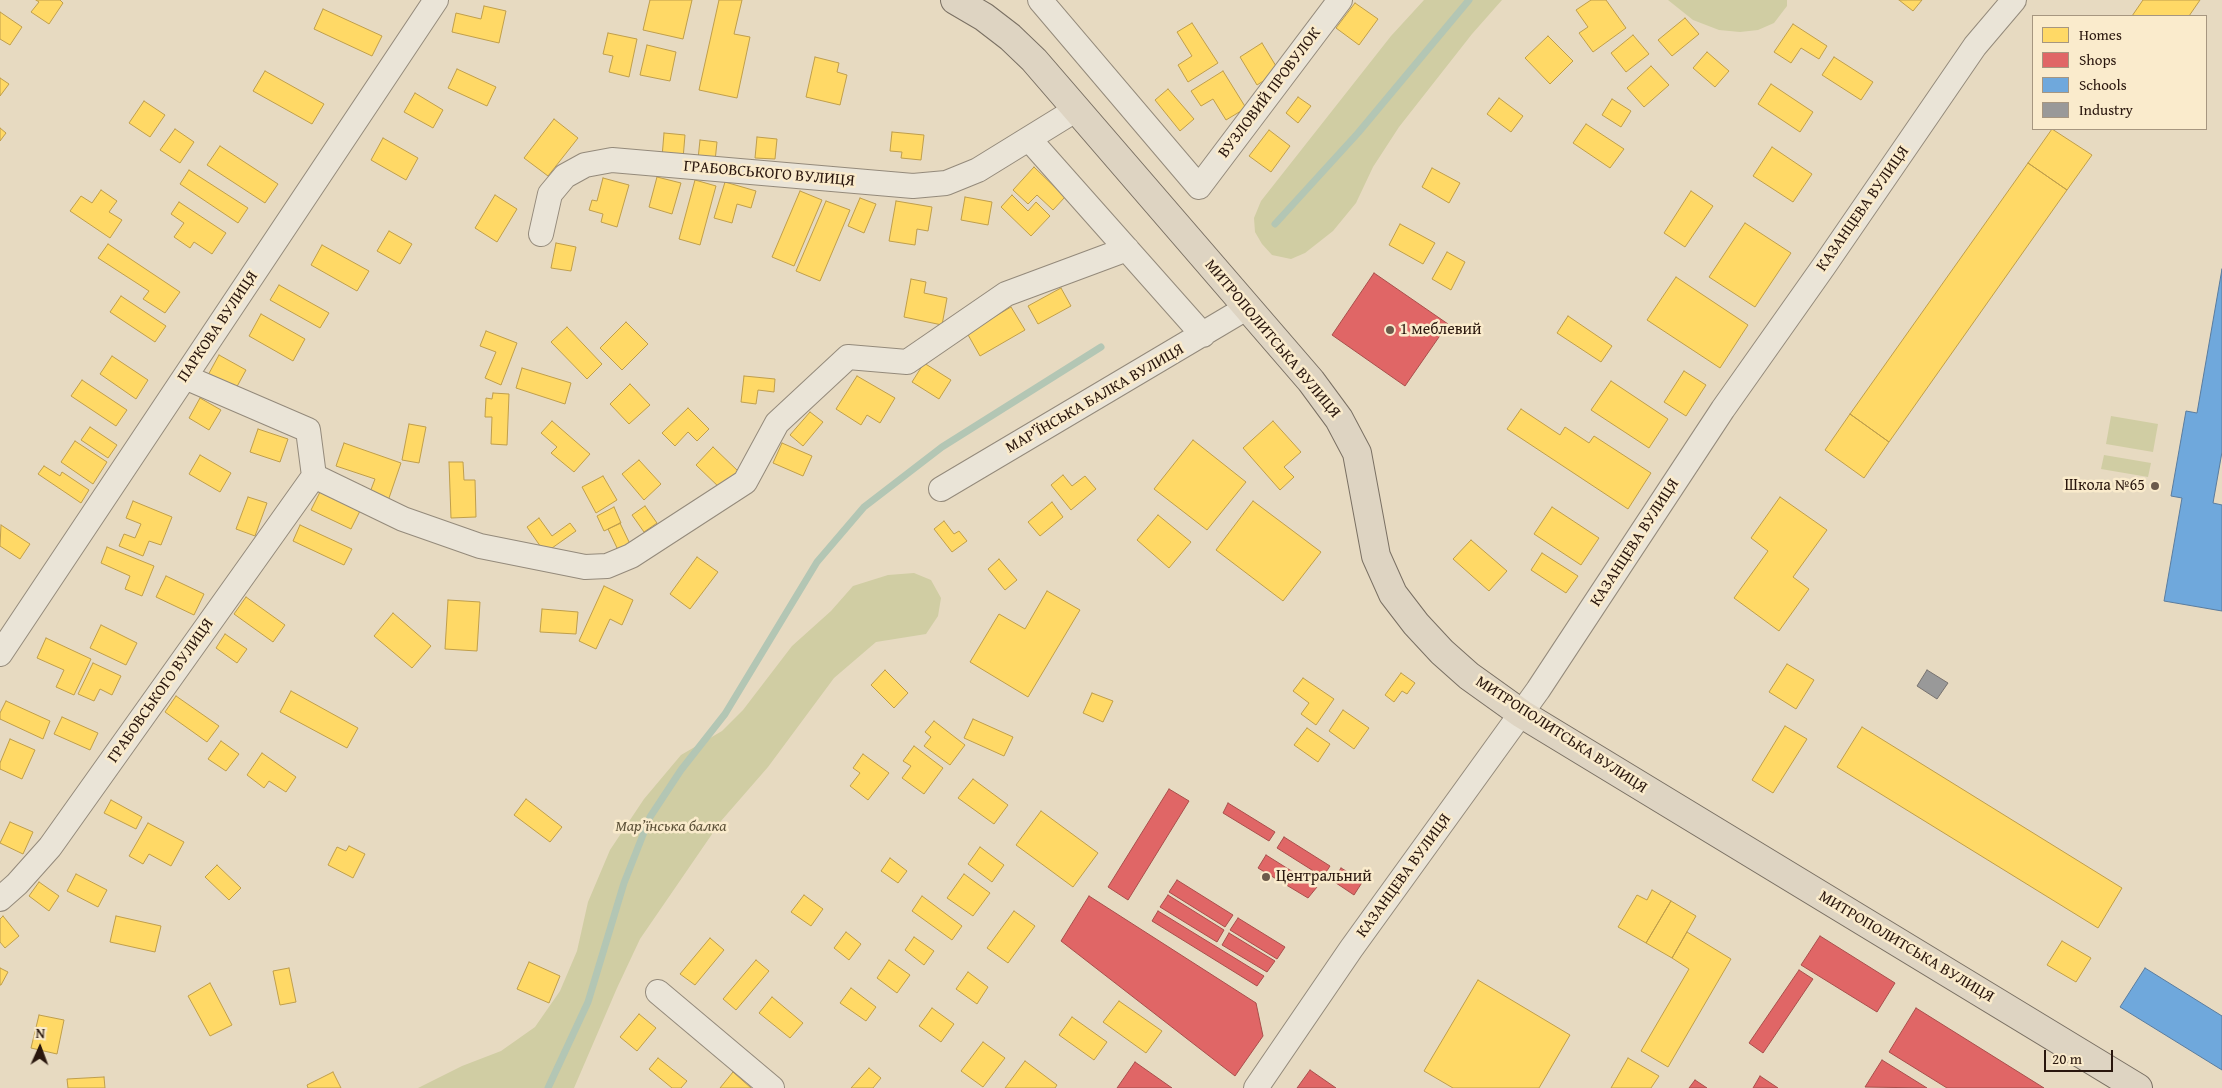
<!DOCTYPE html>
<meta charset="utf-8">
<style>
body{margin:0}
#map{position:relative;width:2222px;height:1088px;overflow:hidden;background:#e7dac1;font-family:"Gentium Book Plus",serif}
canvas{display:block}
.legend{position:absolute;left:2032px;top:15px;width:175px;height:115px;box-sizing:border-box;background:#faebcc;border:1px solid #a69680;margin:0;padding:6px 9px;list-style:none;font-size:15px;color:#29160d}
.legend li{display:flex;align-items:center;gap:10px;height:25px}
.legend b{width:25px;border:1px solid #a69680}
.north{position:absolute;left:15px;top:1023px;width:50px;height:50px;-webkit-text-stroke:4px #faebcc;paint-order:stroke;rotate:2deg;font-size:14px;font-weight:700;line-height:20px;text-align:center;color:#29160d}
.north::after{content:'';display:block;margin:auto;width:18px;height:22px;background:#29160d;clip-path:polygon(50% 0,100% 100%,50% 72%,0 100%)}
.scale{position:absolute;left:2044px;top:1050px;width:69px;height:22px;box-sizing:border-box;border:2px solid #29160d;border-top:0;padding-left:6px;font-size:15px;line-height:18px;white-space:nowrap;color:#29160d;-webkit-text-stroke:4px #faebcc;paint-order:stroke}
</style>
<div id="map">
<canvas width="2222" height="1088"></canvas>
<ul class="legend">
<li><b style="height:14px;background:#ffd966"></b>Homes</li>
<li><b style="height:14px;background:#e06666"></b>Shops</li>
<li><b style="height:14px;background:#6fa8dc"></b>Schools</li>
<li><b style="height:14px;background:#999"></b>Industry</li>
</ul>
<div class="north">N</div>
<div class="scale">20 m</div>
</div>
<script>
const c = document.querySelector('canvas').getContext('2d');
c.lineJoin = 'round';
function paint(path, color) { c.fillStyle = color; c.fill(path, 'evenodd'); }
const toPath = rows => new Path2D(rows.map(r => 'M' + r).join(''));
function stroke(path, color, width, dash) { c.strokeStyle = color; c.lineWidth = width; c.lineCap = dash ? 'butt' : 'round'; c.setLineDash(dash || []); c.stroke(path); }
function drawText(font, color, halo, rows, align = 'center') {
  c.font = font + ' "Gentium Book Plus",serif'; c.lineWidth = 5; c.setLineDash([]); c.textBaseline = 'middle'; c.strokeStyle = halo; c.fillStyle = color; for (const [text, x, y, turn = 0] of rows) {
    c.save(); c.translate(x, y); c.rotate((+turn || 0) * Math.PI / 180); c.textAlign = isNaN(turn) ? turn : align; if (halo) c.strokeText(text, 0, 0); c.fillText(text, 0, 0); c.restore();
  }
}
const green = toPath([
 [1424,0,1502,0,1472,34,1399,127,1373,167,1356,203,1333,231,1305,253,1291,259,1272,255,1262,244,1255,232,1254,218,1261,201,1391,36],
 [1668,0,1787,0,1787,6,1774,23,1758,30,1740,32,1719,30,1693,20],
 [2111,416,2158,424,2153,452,2106,444],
 [2104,455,2151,463,2148,477,2101,469],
 [914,573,931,580,941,598,938,616,926,634,876,642,834,678,768,767,721,821,640,939,617,988,574,1088,418,1088,462,1066,501,1051,535,1027,560,991,577,951,588,902,610,850,644,799,681,755,722,731,743,710,792,646,831,611,853,586,888,575]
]);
const homes = toPath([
 [36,0,60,0,63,3,49,24,31,12,39,2,36,0],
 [650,0,692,0,683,39,643,30,650,0],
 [719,0,742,0,734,34,750,37,737,98,699,90,719,0],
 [1591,0,1606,0,1626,28,1593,52,1579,33,1588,27,1576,10,1591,0],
 [1899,0,1922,0,1913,11,1899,0],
 [2143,0,2200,0,2189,16,2132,16,2143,0],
 [1355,3,1378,19,1359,45,1336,28,1355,3],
 [484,6,506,11,499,43,452,32,456,13,481,19,484,6],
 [323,9,382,36,372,56,314,29,323,9],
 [0,12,22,27,10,45,0,39,0,12],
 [1685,18,1699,34,1672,56,1658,40,1685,18],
 [1192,23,1218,63,1188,82,1178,65,1192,56,1177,32,1192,23],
 [1793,24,1827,46,1819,59,1801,48,1791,63,1774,52,1793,24],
 [608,33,637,39,629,77,609,72,613,56,603,54,608,33],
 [1633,35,1649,54,1626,72,1611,53,1633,35],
 [1548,36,1573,61,1550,84,1525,58,1548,36],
 [1262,43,1279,71,1257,85,1240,57,1262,43],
 [647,45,676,52,670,81,640,75,647,45],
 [1707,52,1729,71,1715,87,1693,68,1707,52],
 [815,57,839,63,837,72,847,75,840,105,806,97,815,57],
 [1834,57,1873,82,1861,100,1822,75,1834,57],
 [1651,66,1669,85,1644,107,1627,88,1651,66],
 [457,69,496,87,487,106,448,88,457,69],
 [265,71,324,104,312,124,253,91,265,71],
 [1223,71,1246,108,1226,120,1213,99,1201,106,1191,91,1223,71],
 [0,78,9,84,0,96,0,78],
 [1771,84,1813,112,1800,132,1758,104,1771,84],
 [1168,89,1194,119,1180,131,1155,100,1168,89],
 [415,93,443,110,433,128,404,112,415,93],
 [1298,97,1311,106,1298,123,1286,113,1298,97],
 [1499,98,1523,116,1511,132,1487,114,1499,98],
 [1612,99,1631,111,1621,127,1602,115,1612,99],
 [144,101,165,115,150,137,129,123,144,101],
 [554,119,578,138,548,176,524,158,554,119],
 [1586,124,1624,149,1610,168,1573,143,1586,124],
 [0,128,6,133,0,141,0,128],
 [175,129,194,142,180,163,160,150,175,129],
 [2052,129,2092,155,2067,190,2028,163,2052,129],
 [1269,130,1290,146,1271,172,1249,156,1269,130],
 [892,132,924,135,921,160,901,158,902,152,890,151,892,132],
 [664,133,685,135,683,159,662,157,664,133],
 [757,137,777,139,775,159,755,158,757,137],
 [383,138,418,158,406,180,371,160,383,138],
 [700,140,717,142,715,161,698,159,700,140],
 [220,146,278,184,265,203,207,165,220,146],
 [1772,147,1812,174,1793,202,1753,176,1772,147],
 [2028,163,2067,190,1889,442,1850,414,2028,163],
 [1034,167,1065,197,1053,210,1037,195,1028,204,1013,190,1034,167],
 [1432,168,1460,183,1449,203,1422,187,1432,168],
 [189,170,248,208,238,223,180,184,189,170],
 [657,177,681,183,672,214,649,207,657,177],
 [603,178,629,185,617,227,601,222,603,214,589,210,592,200,597,201,603,178],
 [695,180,716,186,700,245,679,239,695,180],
 [725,182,756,191,751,208,737,204,732,223,714,218,725,182],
 [101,190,117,201,109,212,122,220,110,238,70,211,81,196,92,203,101,190],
 [800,191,822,200,794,266,772,257,800,191],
 [1691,191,1713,206,1685,247,1664,233,1691,191],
 [495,195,517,209,497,242,475,228,495,195],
 [1012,195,1028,211,1036,202,1050,216,1031,236,1001,207,1012,195],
 [965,197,992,202,988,225,961,220,965,197],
 [860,198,876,204,864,233,848,226,860,198],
 [826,201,850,210,820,281,796,271,826,201],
 [896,201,932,207,928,231,917,229,915,245,889,241,896,201],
 [179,202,226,233,212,254,194,242,190,248,174,237,184,223,171,214,179,202],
 [1745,223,1791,253,1755,307,1709,277,1745,223],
 [1400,224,1435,243,1423,264,1389,245,1400,224],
 [389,231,412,244,400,264,377,251,389,231],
 [556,243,576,247,571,271,551,268,556,243],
 [108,244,180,292,165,313,143,299,149,291,98,258,108,244],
 [322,245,369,271,357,291,311,265,322,245],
 [1447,252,1465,262,1451,290,1432,279,1447,252],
 [1676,277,1748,325,1720,368,1647,320,1676,277],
 [911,279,926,282,924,293,947,298,942,325,904,317,911,279],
 [279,285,329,313,320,328,270,300,279,285],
 [1061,288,1071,306,1038,324,1028,306,1061,288],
 [121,296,166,326,155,342,110,312,121,296],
 [1011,307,1025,330,980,356,967,333,1011,307],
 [261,314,305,339,293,361,249,336,261,314],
 [1568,316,1612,346,1601,362,1557,333,1568,316],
 [626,322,648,344,622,370,600,348,626,322],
 [567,327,602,364,587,379,551,342,567,327],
 [486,331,517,343,501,385,485,378,496,352,480,346,486,331],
 [219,355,246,370,234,392,207,377,219,355],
 [112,356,148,380,136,399,100,374,112,356],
 [924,363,951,380,939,399,912,382,924,363],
 [522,368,571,383,565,404,516,388,522,368],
 [1684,371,1706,385,1686,416,1664,402,1684,371],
 [744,376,775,379,774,392,758,390,756,404,741,402,744,376],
 [857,376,895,398,880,423,867,415,861,425,836,409,857,376],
 [82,380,127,410,116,426,71,396,82,380],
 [1611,381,1668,419,1649,448,1591,410,1611,381],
 [630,384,650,405,629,424,610,404,630,384],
 [493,393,509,394,507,445,491,444,492,417,485,417,486,398,492,399,493,393],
 [200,398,221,410,209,430,189,418,200,398],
 [688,408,709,429,697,441,688,432,675,446,662,433,688,408],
 [1521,409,1560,435,1565,427,1589,443,1594,436,1651,473,1628,509,1507,429,1521,409],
 [810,412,823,422,803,446,790,435,810,412],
 [1850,414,1889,442,1864,478,1825,450,1850,414],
 [552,421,590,454,574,472,551,453,557,447,541,433,552,421],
 [1273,421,1301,452,1284,467,1294,477,1280,490,1243,448,1273,421],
 [409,424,426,427,419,463,402,460,409,424],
 [90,427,117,445,108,458,81,440,90,427],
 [258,429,288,439,280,462,250,452,258,429],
 [1193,440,1246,482,1207,530,1154,489,1193,440],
 [75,441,107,462,93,484,61,462,75,441],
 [344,443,401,463,388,501,369,495,375,479,336,466,344,443],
 [782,443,812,456,803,476,773,463,782,443],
 [713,447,738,471,721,489,696,465,713,447],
 [200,455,231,473,220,492,189,474,200,455],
 [639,460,661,484,644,500,622,474,639,460],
 [449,462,463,462,464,480,475,480,476,517,451,518,449,462],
 [44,466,60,476,62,472,89,490,81,503,38,474,44,466],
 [1063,475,1072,486,1085,476,1096,489,1071,510,1051,485,1063,475],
 [603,476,617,500,596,513,582,487,603,476],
 [320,492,360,511,351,529,311,510,320,492],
 [248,497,267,503,255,536,236,529,248,497],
 [1780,497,1827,530,1793,577,1809,589,1779,631,1734,598,1768,551,1751,538,1780,497],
 [133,501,172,517,161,545,149,541,143,556,119,546,124,534,135,538,141,524,126,518,133,501],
 [1253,501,1321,552,1283,601,1216,550,1253,501],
 [1052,502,1063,517,1040,536,1028,522,1052,502],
 [645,506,657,523,644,532,632,515,645,506],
 [614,507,621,523,604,531,597,516,614,507],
 [1552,507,1599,538,1581,565,1534,534,1552,507],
 [1158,515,1191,542,1169,568,1137,540,1158,515],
 [539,518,552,536,570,523,576,531,545,553,527,527,539,518],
 [944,521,954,534,959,531,967,541,952,552,934,529,944,521],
 [620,523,630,544,618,550,608,529,620,523],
 [1,525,30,544,20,559,0,546,1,525],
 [300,525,352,549,344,565,293,541,300,525],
 [1471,540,1507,571,1489,591,1453,559,1471,540],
 [107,547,154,566,142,596,125,589,130,576,101,563,107,547],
 [1542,553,1578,576,1566,593,1531,570,1542,553],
 [697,557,718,572,690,609,670,594,697,557],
 [999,559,1017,580,1005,590,988,569,999,559],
 [166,576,204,594,194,615,156,597,166,576],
 [604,586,633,600,622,625,610,619,596,649,579,641,604,586],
 [1047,591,1080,610,1028,697,970,662,999,614,1025,629,1047,591],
 [246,597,285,625,273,642,234,614,246,597],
 [448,600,480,602,477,651,445,649,448,600],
 [542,609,578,612,576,634,540,632,542,609],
 [393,613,431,646,412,668,374,636,393,613],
 [101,625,137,643,126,665,90,648,101,625],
 [225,634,247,649,237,663,216,648,225,634],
 [46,638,91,659,74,695,56,687,64,670,37,658,46,638],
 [93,663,121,676,112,695,100,689,94,701,78,694,93,663],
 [1787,664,1814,680,1796,709,1769,692,1787,664],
 [885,670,908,693,894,708,871,685,885,670],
 [1401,673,1415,683,1407,694,1402,691,1394,702,1385,695,1401,673],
 [1303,678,1334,699,1316,725,1301,714,1309,703,1293,691,1303,678],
 [291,691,358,728,347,748,280,712,291,691],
 [1092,693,1113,701,1103,722,1083,713,1092,693],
 [176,696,219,726,207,742,165,712,176,696],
 [6,701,50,721,43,739,0,719,0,713,6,701],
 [1343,710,1369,728,1354,749,1329,731,1343,710],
 [62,717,98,733,90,750,54,734,62,717],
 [973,719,1013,737,1004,756,964,738,973,719],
 [934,721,965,745,950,765,924,746,931,737,925,732,934,721],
 [1785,726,1807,739,1773,793,1752,780,1785,726],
 [1862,727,2122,888,2098,928,1837,767,1862,727],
 [1307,728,1330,744,1318,762,1294,745,1307,728],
 [10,739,35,750,22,779,0,769,0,763,10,739],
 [221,741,239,754,226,771,208,759,221,741],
 [914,746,943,768,924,794,902,778,911,766,903,761,914,746],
 [262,753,296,777,286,792,269,781,264,788,247,775,262,753],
 [863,754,889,773,868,800,850,786,860,773,853,768,863,754],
 [973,779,1008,805,994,824,958,798,973,779],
 [526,799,562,827,550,842,514,815,526,799],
 [111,800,142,817,136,829,104,813,111,800],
 [1041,811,1098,853,1073,887,1016,845,1041,811],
 [10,822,33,832,23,854,0,843,10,822],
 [148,823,184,842,171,866,149,854,143,864,129,856,148,823],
 [349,846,365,854,353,878,328,865,337,847,346,851,349,846],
 [980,847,1004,865,992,882,968,864,980,847],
 [890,858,907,871,898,883,881,871,890,858],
 [217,865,241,888,229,900,205,877,217,865],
 [76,874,107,890,98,907,67,891,76,874],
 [964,874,990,893,973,916,947,898,964,874],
 [39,882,59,896,49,911,29,896,39,882],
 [1652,890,1671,901,1646,943,1618,927,1637,895,1647,900,1652,890],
 [804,895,823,909,811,926,791,912,804,895],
 [922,896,962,926,952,940,912,911,922,896],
 [1671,901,1696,916,1672,958,1646,943,1671,901],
 [1014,911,1035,926,1008,963,987,948,1014,911],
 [3,916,19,936,5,948,0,942,0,919,3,916],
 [116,916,161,926,155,952,110,942,116,916],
 [846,932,861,944,849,960,834,948,846,932],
 [1687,932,1731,959,1668,1067,1641,1051,1689,969,1672,958,1687,932],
 [914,937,934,951,924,965,905,950,914,937],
 [710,938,724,950,695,985,680,974,710,938],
 [2062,941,2091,958,2076,982,2047,965,2062,941],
 [756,960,769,971,736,1010,723,999,756,960],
 [889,960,910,975,897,993,877,978,889,960],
 [529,962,560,976,549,1003,517,989,529,962],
 [0,968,8,972,1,985,0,985,0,968],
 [289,968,296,1002,280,1005,273,971,289,968],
 [968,972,988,987,977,1004,956,989,968,972],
 [1478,980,1570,1035,1539,1088,1453,1088,1424,1071,1478,980],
 [210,983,232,1025,210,1036,188,996,210,983],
 [851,988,876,1007,866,1021,840,1003,851,988],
 [772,997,803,1023,790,1038,759,1013,772,997],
 [1119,1001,1162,1031,1146,1053,1103,1022,1119,1001],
 [932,1008,954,1024,941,1042,919,1026,932,1008],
 [639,1014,656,1028,637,1051,620,1037,639,1014],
 [39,1015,64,1020,57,1054,31,1048,39,1015],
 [1072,1017,1107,1042,1094,1060,1059,1035,1072,1017],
 [983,1042,1005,1058,983,1087,961,1071,983,1042],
 [658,1058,687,1081,681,1088,672,1088,649,1069,658,1058],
 [1628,1058,1659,1076,1651,1088,1611,1088,1628,1058],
 [1025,1061,1057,1085,1055,1088,1005,1088,1025,1061],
 [869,1068,881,1078,873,1088,851,1088,869,1068],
 [333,1072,341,1088,308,1088,307,1085,333,1072],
 [733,1072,751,1088,720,1088,733,1072],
 [104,1077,105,1088,68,1088,67,1079,104,1077]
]);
const shops = toPath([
 [1374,273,1448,324,1405,386,1332,335,1374,273],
 [1169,789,1189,801,1128,900,1108,887,1169,789],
 [1228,803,1275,832,1269,841,1223,813,1228,803],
 [1284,837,1330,866,1323,877,1277,848,1284,837],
 [1266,855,1317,887,1308,898,1258,868,1266,855],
 [1341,868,1363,881,1354,895,1333,881,1341,868],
 [1177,880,1233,915,1225,927,1169,892,1177,880],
 [1168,895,1224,930,1217,942,1160,907,1168,895],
 [1089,896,1256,1003,1263,1036,1235,1076,1061,941,1089,896],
 [1158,911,1264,976,1257,986,1152,921,1158,911],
 [1238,918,1285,947,1277,959,1230,930,1238,918],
 [1229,933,1275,961,1267,972,1222,945,1229,933],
 [1820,936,1895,983,1877,1012,1801,965,1820,936],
 [1799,970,1813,979,1763,1053,1749,1043,1799,970],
 [1916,1008,2044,1088,1947,1088,1889,1052,1916,1008],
 [1882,1060,1927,1088,1865,1087,1882,1060],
 [1135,1062,1172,1088,1117,1088,1135,1062],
 [1310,1070,1336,1088,1297,1088,1310,1070],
 [1760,1076,1778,1088,1753,1088,1760,1076],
 [1695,1080,1707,1088,1689,1088,1695,1080]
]);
const schools = toPath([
 [2222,269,2222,452,2213,503,2222,505,2222,611,2164,601,2182,498,2171,496,2186,411,2197,413,2222,269],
 [2145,968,2222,1016,2222,1070,2120,1007,2145,968]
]);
const industry = toPath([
 [1927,670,1948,683,1937,699,1917,686,1927,670]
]);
const stream = toPath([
 [1275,224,1358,133,1469,0],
 [548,1088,588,1002,624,883,650,817,681,770,725,714,817,562,864,507,942,447,1101,347]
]);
const minor = toPath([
 [1040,0,1199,187,1340,0],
 [1029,139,1203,335],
 [541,234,550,194,565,176,585,165,612,160,913,186,946,183,978,170,1077,109],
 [314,476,403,519,480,546,585,567,607,566,631,556,745,482,777,423,848,357,907,362,1006,294,1127,249],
 [941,489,1248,307],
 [0,654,436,0],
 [0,899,17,884,50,847,314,476,308,430,185,377],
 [658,992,772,1088],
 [1256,1088,1351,949,1538,690,1723,409,1824,266,1975,46,2014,0]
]);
const major = toPath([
 [955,0,984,17,1010,37,1034,60,1311,381,1339,419,1357,453,1376,556,1393,594,1416,624,1442,652,1469,676,1522,714,2138,1088]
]);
const markers = [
 [1390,330,5,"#6c5b4c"],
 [2155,486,5,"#6c5b4c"],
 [1266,877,5,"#6c5b4c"]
];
const streetNames = [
 ["ВУЗЛОВИЙ ПРОВУЛОК",1270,93,-53],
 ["ГРАБОВСЬКОГО ВУЛИЦЯ",769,174,5],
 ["КАЗАНЦЕВА ВУЛИЦЯ",1863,209,-55],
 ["ПАРКОВА ВУЛИЦЯ",218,327,-56],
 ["МИТРОПОЛИТСЬКА ВУЛИЦЯ",1272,339,50],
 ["МАР’ЇНСЬКА БАЛКА ВУЛИЦЯ",1095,399,-30],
 ["КАЗАНЦЕВА ВУЛИЦЯ",1635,543,-57],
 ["ГРАБОВСЬКОГО ВУЛИЦЯ",161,691,-55],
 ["МИТРОПОЛИТСЬКА ВУЛИЦЯ",1561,735,33],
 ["КАЗАНЦЕВА ВУЛИЦЯ",1404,876,-54],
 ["МИТРОПОЛИТСЬКА ВУЛИЦЯ",1906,947,31]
];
const poiNames = [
 ["1 меблевий",1400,330],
 ["Школа №65",2145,486,"right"],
 ["Центральний",1276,877]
];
const parkNames = [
 ["Мар’їнська балка",671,827]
];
paint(green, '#d0cda3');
paint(homes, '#ffd966');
stroke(homes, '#bf9e4b', 1);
paint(shops, '#e06666');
stroke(shops, '#a94e4b', 1);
paint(schools, '#6fa8dc');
stroke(schools, '#5a7c9e', 1);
paint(industry, '#999');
stroke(industry, '#77726f', 1);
stroke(stream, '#b3c6b4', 7);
stroke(minor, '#948a7b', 26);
stroke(major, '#7a7063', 30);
stroke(minor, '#eae4d7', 24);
stroke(major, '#ded4c2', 28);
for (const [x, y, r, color] of markers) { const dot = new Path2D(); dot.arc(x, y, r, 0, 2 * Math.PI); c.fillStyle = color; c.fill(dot); stroke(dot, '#faebcc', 2); }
drawText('16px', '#29160d', '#faebcc', streetNames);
drawText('16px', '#29160d', '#faebcc', poiNames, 'left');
drawText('italic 16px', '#5d5239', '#faebcc', parkNames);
</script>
